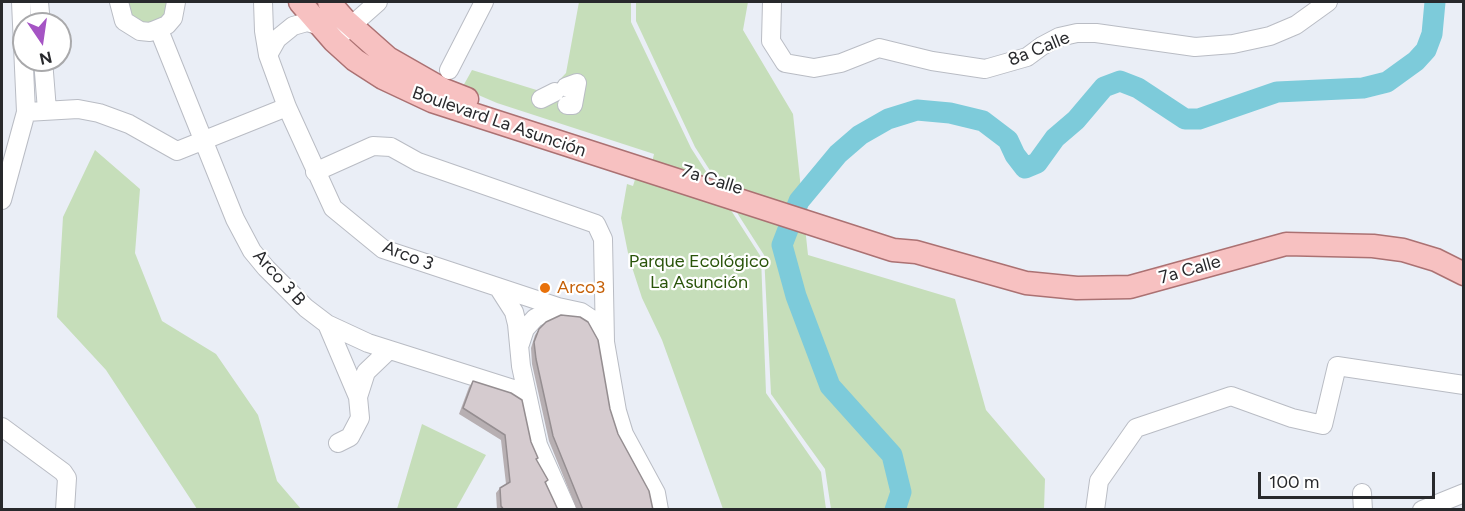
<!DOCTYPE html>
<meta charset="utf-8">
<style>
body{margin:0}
#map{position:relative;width:1465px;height:511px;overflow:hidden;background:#eaeef6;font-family:Figtree,sans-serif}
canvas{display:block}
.frame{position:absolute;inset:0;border:3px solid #28292c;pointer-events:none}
.north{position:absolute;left:12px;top:12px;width:60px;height:60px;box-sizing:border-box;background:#fff;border:2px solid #a9a9ab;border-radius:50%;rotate:167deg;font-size:16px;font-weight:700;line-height:24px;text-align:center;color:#28292c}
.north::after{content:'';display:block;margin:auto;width:21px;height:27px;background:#a554c4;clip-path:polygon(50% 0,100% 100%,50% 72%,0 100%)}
.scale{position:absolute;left:1258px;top:472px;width:177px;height:27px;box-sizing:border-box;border:3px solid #28292c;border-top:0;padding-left:8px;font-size:18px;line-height:21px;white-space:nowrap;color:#28292c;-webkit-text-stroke:4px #fff;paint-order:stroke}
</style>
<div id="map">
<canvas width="1465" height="511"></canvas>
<div class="frame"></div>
<div class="north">N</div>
<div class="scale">100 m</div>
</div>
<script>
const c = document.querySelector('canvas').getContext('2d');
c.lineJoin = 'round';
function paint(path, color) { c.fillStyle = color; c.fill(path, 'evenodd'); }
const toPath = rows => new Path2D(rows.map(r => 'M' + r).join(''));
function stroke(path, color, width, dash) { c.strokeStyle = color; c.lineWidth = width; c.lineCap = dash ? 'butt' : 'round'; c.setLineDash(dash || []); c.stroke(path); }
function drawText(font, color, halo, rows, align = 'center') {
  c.font = font + ' Figtree,sans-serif'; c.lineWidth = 4.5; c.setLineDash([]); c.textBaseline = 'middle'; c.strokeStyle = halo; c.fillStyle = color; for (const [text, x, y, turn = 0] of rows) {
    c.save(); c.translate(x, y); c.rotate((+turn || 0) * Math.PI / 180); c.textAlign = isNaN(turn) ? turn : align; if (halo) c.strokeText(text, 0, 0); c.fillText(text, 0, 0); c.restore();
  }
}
const green = toPath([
 [125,2,172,2,171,10,156,26,134,22],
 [579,2,631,2,631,22,691,148,761,257,766,393,821,472,826,509,723,509,662,340,642,298,629,258,621,218,627,184,633,186,637,173,649,176,654,154,497,103,462,88,472,70,543,92,551,89,566,73],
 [636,2,748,2,743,30,793,114,808,255,955,299,986,410,1045,479,1044,509,831,509,825,469,771,394,764,255,695,147,636,21],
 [95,150,140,189,135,253,162,321,216,354,258,415,277,481,301,509,197,509,106,370,57,317,63,217],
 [422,424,486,455,456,509,397,509]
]);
const river = toPath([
 [895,510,901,492,892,455,830,386,796,296,782,245,799,201,838,154,860,135,888,119,917,110,950,113,983,121,1008,140,1015,155,1025,168,1037,163,1055,138,1076,120,1104,87,1120,81,1138,88,1185,119,1199,119,1277,92,1363,88,1387,82,1416,61,1426,50,1432,34,1435,2]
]);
const minor = toPath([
 [39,2,41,24],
 [119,2,124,21,140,31,150,32,167,25,173,18,176,2],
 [263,2,264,31,268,55,287,107,333,208,383,249,558,307,581,312,593,320,604,340],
 [772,2,771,41,785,63,814,68,841,63,879,48,932,61,985,69,1027,57,1042,46,1059,37,1077,33,1096,33,1195,47,1233,44,1270,36,1296,25,1328,2],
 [159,30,235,219,252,251,266,268,306,308,327,324,368,343,526,393],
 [334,41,378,2],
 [268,55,277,39,293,26,307,22,320,26],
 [43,60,47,110],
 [449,70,484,2],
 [566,87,577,83,573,105,567,105],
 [541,99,555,92],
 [26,112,78,109,99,113,129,124,177,151,287,107],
 [315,172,373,146,391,147,418,162,596,224,603,239,605,342,617,411,624,434,656,493,659,510],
 [2,200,26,112,21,2],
 [498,287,514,312,517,324,521,366,538,445,567,510],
 [327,324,358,397,360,418,350,437,338,443],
 [520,344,525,329,535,318,558,307],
 [358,397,366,372,389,350],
 [2,427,63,472,67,478,65,510],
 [1362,493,1363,510],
 [1095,510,1099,481,1136,428,1231,396,1292,418,1323,425,1337,366,1464,385],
 [1422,510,1464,493]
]);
const major = toPath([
 [300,2,334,41,355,60,383,78,432,101,893,250,916,252,1026,283,1077,288,1130,287,1286,244,1373,246,1403,250,1436,260,1464,274],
 [329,2,344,19,388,58,444,90,467,99]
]);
const wall = toPath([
 [539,329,610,409,618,434,653,510,577,510,549,441,532,364,531,348,535,335],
 [473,381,531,442,538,458,536,460,548,480,546,483,553,499,558,510,497,510,496,493,500,488,506,484,501,440,459,414,469,387]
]);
const building = toPath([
 [561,315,580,317,588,322,598,340,610,409,618,434,649,491,653,510,583,510,553,436,536,359,534,342,539,329,546,322,561,315],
 [473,381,511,393,522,400,531,442,538,458,536,459,548,480,545,482,553,499,558,510,504,510,501,506,500,488,510,482,505,435,463,408,473,381]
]);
const markers = [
 [545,288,6,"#e8710a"]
];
const streetNames = [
 ["8a Calle",1039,49,-22],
 ["Boulevard La Asunción",499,122,19],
 ["7a Calle",712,180,17],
 ["Arco 3",408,256,21],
 ["7a Calle",1190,270,-16],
 ["Arco 3 B",279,278,48]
];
const parkNames = [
 ["Parque Ecológico",699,262],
 ["La Asunción",699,283]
];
const foodNames = [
 ["Arco3",557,288]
];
paint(green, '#c6deba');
stroke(river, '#7dcbda', 21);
stroke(minor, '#b9bcc4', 20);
stroke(major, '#ab7172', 25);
stroke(minor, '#fff', 18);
stroke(major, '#f7c1c1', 22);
paint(wall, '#b7afb2');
paint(building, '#d5cbcf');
stroke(building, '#958e91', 1.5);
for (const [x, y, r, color] of markers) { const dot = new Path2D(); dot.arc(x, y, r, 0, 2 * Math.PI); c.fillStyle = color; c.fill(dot); stroke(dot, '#fff', 2); }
drawText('18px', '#28292c', '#fff', streetNames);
drawText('18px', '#2a540a', '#fff', parkNames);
drawText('18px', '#c56008', '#fff', foodNames, 'left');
</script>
